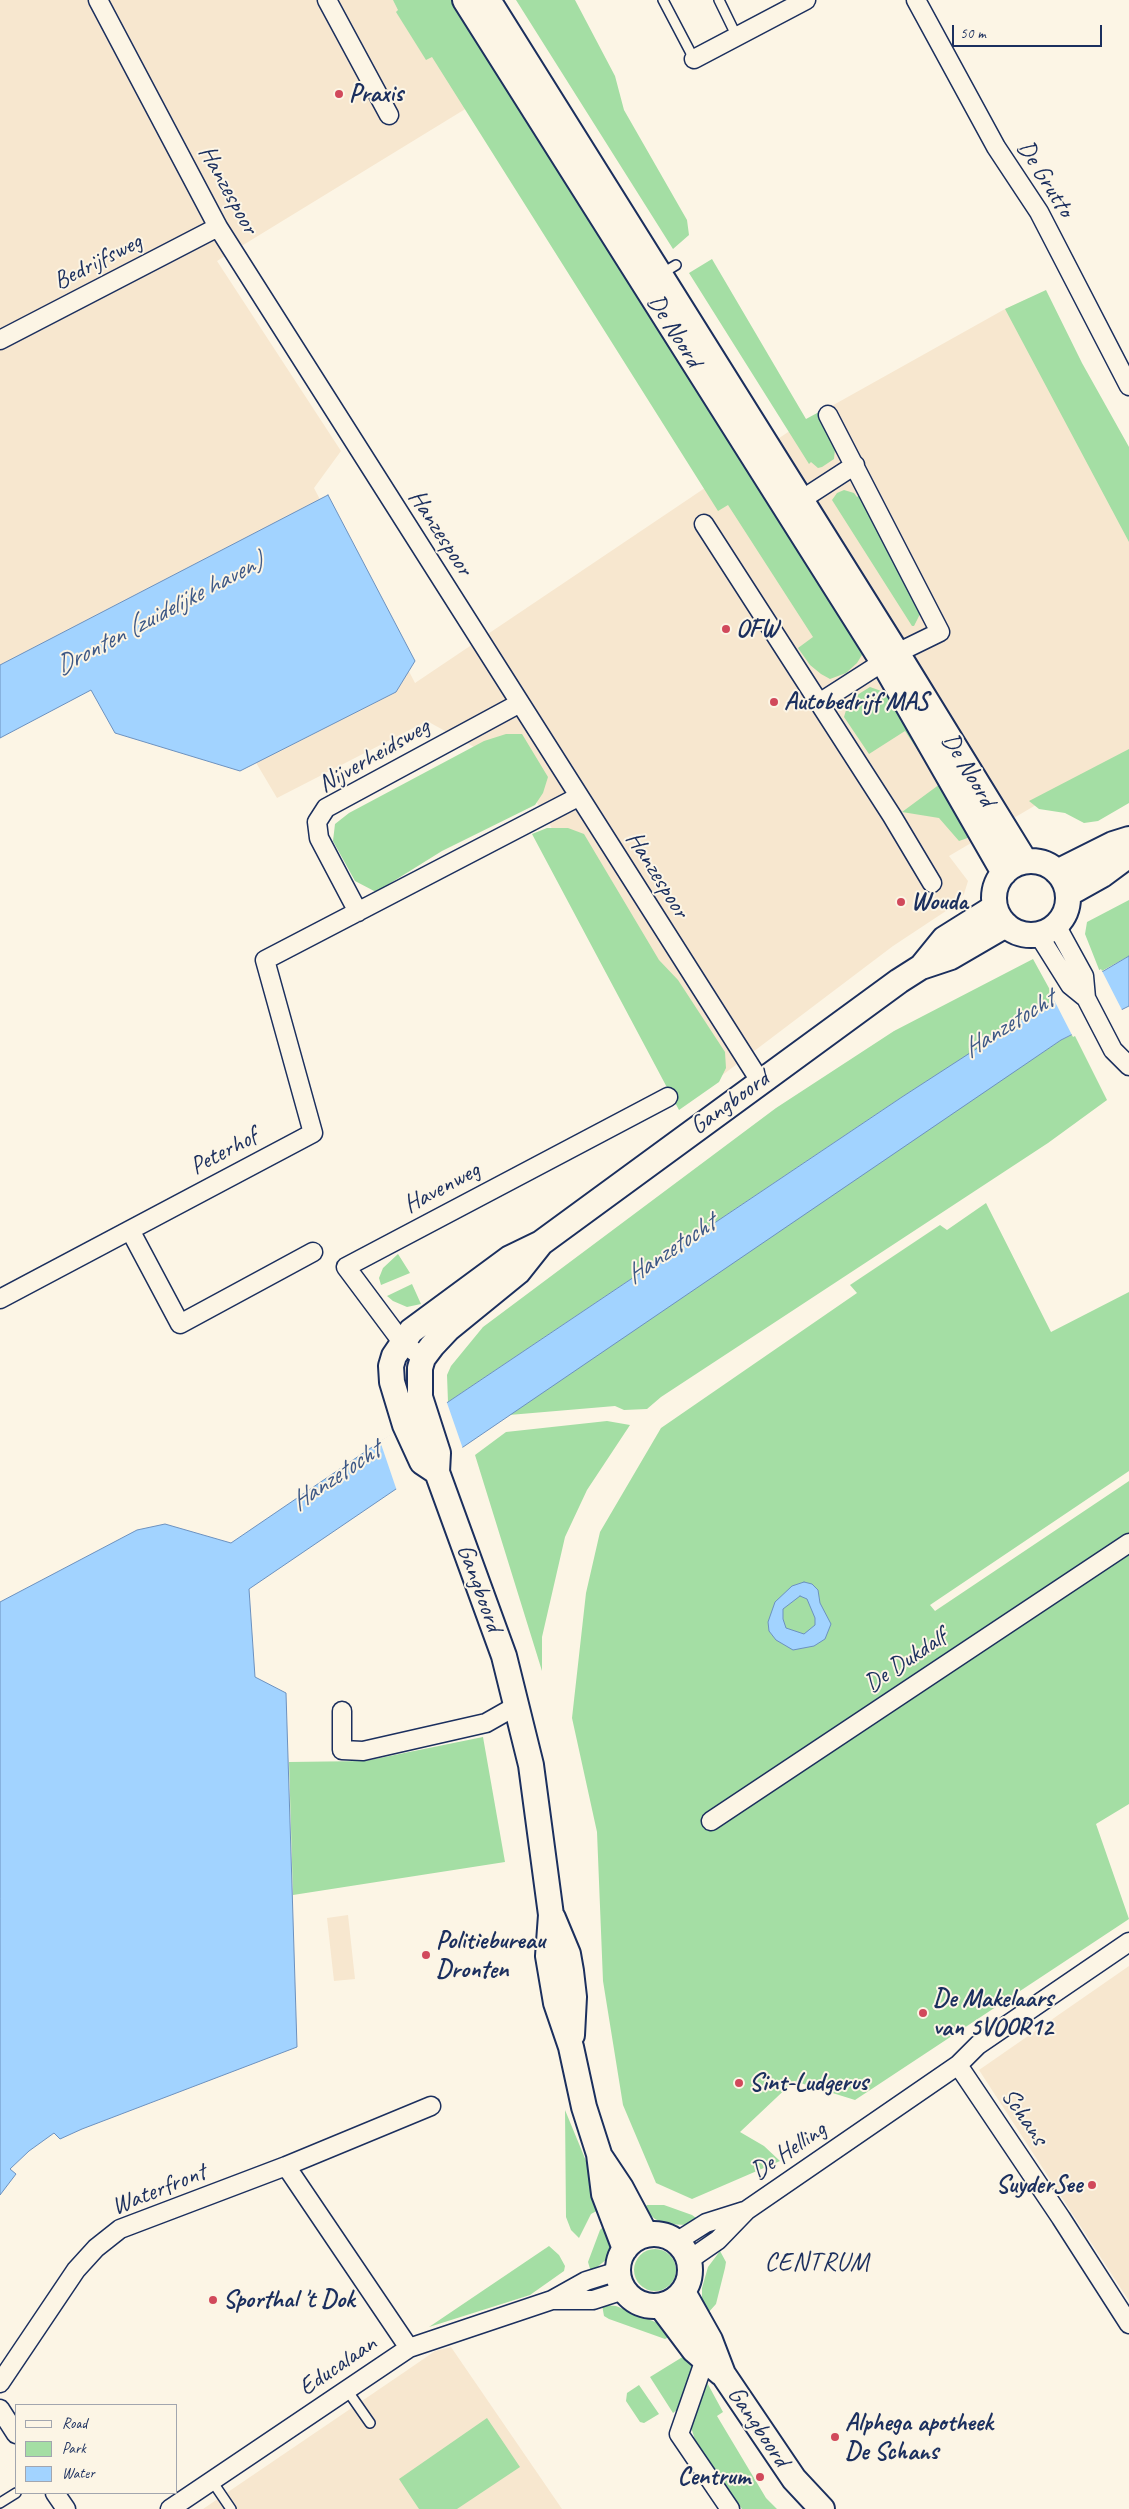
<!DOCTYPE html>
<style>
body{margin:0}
#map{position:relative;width:1129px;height:2509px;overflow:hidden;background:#fcf5e5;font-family:Caveat,sans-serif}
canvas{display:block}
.legend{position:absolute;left:15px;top:2404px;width:162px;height:90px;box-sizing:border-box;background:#fcf5e5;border:1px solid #a2a6af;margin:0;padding:6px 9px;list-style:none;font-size:15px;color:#1b2f5e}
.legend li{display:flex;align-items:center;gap:10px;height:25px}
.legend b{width:25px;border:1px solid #a2a6af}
.scale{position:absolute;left:952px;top:25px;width:150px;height:22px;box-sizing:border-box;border:2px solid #1b2f5e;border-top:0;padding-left:6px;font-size:15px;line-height:18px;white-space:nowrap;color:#1b2f5e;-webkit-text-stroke:4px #fcf5e5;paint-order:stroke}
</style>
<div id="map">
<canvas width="1129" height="2509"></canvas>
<ul class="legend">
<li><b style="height:6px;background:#fcf5e5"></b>Road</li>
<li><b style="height:14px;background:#a4dea4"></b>Park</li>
<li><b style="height:14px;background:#a2d3ff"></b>Water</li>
</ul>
<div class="scale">50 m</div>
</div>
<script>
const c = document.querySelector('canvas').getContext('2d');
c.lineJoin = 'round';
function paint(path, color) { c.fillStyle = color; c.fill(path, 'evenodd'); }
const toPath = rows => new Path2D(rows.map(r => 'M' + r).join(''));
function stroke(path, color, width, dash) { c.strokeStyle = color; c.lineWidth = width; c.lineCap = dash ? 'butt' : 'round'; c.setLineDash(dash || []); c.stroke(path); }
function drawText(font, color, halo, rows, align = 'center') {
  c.font = font + ' Caveat,sans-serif'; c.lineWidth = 4; c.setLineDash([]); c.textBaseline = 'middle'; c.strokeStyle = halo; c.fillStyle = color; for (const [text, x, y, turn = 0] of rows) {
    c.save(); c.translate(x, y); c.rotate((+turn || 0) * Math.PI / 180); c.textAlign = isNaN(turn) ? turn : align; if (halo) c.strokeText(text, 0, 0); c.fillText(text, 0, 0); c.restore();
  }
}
const built = toPath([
 [0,0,419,0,480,100,217,261,341,451,314,488,415,683,803,422,1005,309,1029,298,1129,485,1129,780,1041,802,949,856,968,881,964,894,955,905,893,946,704,1089,519,772,427,721,277,798,159,599,0,685],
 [348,1915,355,1979,334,1981,327,1918],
 [1129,1966,1129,2301,979,2070],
 [451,2347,562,2509,203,2509,406,2371,435,2351]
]);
const green = toPath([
 [393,0,455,0,865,650,857,663,846,673,830,679,821,674,810,665,798,648,813,637,728,505,718,511,432,57,426,60,396,12,398,10],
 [516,0,575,0,615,76,624,110,687,220,689,235,673,249],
 [712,259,806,419,819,412,838,447,835,449,834,459,822,467,818,468,811,462,809,464,689,273],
 [1046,290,1082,363,1129,447,1129,542,1005,309],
 [844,490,854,493,857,497,860,495,921,612,914,626,912,626,832,500,837,493],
 [870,687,887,693,976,835,959,841,939,818,902,812,940,784,905,731,869,754,844,717,849,700],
 [506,734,522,734,548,777,543,793,535,805,442,851,376,892,355,881,333,841,335,824,349,813,484,741],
 [1129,749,1129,803,1098,821,1084,823,1065,813,1039,809,1029,801],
 [547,828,568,828,584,834,659,960,678,980,725,1052,726,1068,719,1082,679,1110,532,834],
 [1129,900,1129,956,1100,972,1085,934,1087,922],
 [1033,959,1055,999,902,1097,448,1402,447,1375,451,1366,483,1327,776,1108,894,1031],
 [1074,1034,1107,1100,1048,1143,661,1397,647,1409,624,1410,615,1406,509,1415,977,1096,1061,1040],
 [986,1203,1051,1332,1129,1292,1129,1471,930,1605,935,1611,1129,1481,1129,1804,1096,1824,1129,1919,855,2100,794,2081,740,2132,764,2146,780,2161,692,2199,656,2183,623,2105,603,1981,597,1832,572,1718,586,1593,600,1532,661,1428,857,1293,850,1285,940,1225,947,1230],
 [398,1254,410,1273,381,1285,379,1278,383,1268],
 [412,1284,421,1304,407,1307,393,1301,387,1296],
 [607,1421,630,1425,587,1490,565,1537,542,1637,542,1671,475,1455,506,1432],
 [483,1737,505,1862,293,1895,289,1762,365,1761],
 [565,2110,591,2173,602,2208,591,2214,579,2238,571,2230,566,2217],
 [647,2205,664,2205,692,2215,699,2220,687,2225,666,2224,655,2219,648,2213,645,2207],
 [604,2226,613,2240,611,2249,607,2259,591,2272,588,2262,600,2230],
 [549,2246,559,2255,565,2266,564,2271,530,2295,429,2327],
 '634 2270a21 21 0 1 1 42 0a21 21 0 1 1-42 0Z',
 [720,2251,726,2262,725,2268,716,2304,707,2314,702,2304,702,2288,708,2267],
 [602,2305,616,2306,665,2326,673,2335,665,2339,609,2319,604,2316],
 [689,2353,696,2363,682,2406,673,2413,650,2377],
 [704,2377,723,2412,717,2416,766,2498,777,2509,742,2509,695,2440,691,2427],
 [639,2385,659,2414,644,2423,640,2422,626,2401,627,2393],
 [487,2418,520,2467,457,2509,419,2509,399,2479]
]);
const water = toPath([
 [328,495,415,661,396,692,240,771,115,733,91,690,0,738,0,665,328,495],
 [1129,956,1129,1006,1061,1040,419,1477,396,1489,249,1589,255,1677,286,1693,297,2047,82,2129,60,2139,54,2133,29,2151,10,2169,16,2174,0,2195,0,1602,137,1530,165,1524,231,1543,378,1443,448,1402,902,1097,1027,1016,1129,956],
 [804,1582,812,1584,818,1590,820,1603,831,1624,825,1639,814,1646,793,1650,776,1640,769,1631,768,1622,775,1602,792,1586,804,1582],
 [800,1596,807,1599,815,1618,815,1625,804,1634,786,1628,783,1619,783,1609,800,1596]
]);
const pier = toPath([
 [1101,969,1123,1012,1073,1037,1053,998],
 [446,1400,463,1449,420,1479,397,1491,380,1441]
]);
const lane = toPath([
 [663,0,694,59],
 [719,0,737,37],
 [661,274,676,265],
 [347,2390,370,2423],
 [212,2481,231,2509],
 [0,2503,16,2493]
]);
const street = toPath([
 [98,0,218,227,760,1081],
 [327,0,389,115],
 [916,0,996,147,1039,212,1129,386],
 [694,59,806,0],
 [0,340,218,227],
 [801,500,855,465],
 [704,524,892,816,932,883],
 [819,703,897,653,940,632,828,415],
 [358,912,319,838,317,822,326,808,520,703],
 [1056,925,1084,976,1086,998,1113,1050,1129,1066],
 [1038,934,1070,985,1086,998],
 [130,1230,180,1324,313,1252],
 [0,1299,313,1133,265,960,578,797],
 [423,1358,402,1342,346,1267,668,1097],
 [342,1711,342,1750,363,1751,486,1723,516,1706],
 [711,1821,1129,1543],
 [958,2065,1061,2218,1129,2324],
 [286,2166,409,2348],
 [676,2242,706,2223,744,2211],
 [689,2260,718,2240,747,2210,958,2065,978,2045,1129,1942],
 [555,2300,593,2300,624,2290],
 [705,2359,679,2434,730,2509],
 [0,2383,76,2270,96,2248,120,2229,286,2166,431,2106],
 [0,2409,16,2434],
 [55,2493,66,2509],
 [170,2509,409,2348,552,2300,586,2281,618,2271]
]);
const secondary = toPath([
 [465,0,883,662,1004,873],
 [488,0,897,653,1025,861],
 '994 898a37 37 0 1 1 74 0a37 37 0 1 1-74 0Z',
 [1057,872,1113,844,1129,839],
 [1068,894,1102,875,1129,855],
 [922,966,944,939,995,907],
 [541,1243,518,1272,448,1329,432,1346,423,1358,420,1368,420,1397,438,1453,437,1472,504,1656,531,1765,551,1915,548,1956,556,2003,571,2047,584,2107,599,2154,604,2194,625,2249],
 [437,1472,422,1462,405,1425,392,1382,391,1366,394,1356,411,1331,510,1258,541,1243,899,981,921,967,951,957,1006,925],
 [553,1918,568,1954,571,1971,574,1997,572,2035],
 [601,2158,621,2188,646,2235],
 '618 2270a36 36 0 1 1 72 0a36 36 0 1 1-72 0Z',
 [683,2292,710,2340,723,2374,794,2479,822,2509],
 [661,2306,694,2350,721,2373]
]);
const markers = [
 [339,94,5,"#d1495b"],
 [726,629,5,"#d1495b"],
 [774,702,5,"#d1495b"],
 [901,902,5,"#d1495b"],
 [426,1955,5,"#d1495b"],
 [923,2013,5,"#d1495b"],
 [739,2083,5,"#d1495b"],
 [1092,2185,5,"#d1495b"],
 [213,2300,5,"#d1495b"],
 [835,2437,5,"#d1495b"],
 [760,2477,5,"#d1495b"]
];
const poiNames = [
 ["Praxis",349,94],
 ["OFW",736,629],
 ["Autobedrijf MAS",784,702],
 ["Wouda",911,902],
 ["Politiebureau",436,1941],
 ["Dronten",436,1970],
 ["De Makelaars",933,1999],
 ["van 5VOOR12",933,2028],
 ["Sint-Ludgerus",749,2083],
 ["SuyderSee",1082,2185,"right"],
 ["Sporthal 't Dok",223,2300],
 ["Alphega apotheek",845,2423],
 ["De Schans",845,2452],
 ["Centrum",750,2477,"right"]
];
const streetNames = [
 ["De Grutto",1045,179,58],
 ["Hanzespoor",228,190,61],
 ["Bedrijfsweg",98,262,-27],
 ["De Noord",674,331,58],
 ["Hanzespoor",440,533,57],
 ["Nijverheidsweg",374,756,-30],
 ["De Noord",968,770,59],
 ["Hanzespoor",657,875,58],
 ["Gangboord",730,1103,-36],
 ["Peterhof",224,1152,-28],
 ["Havenweg",442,1188,-28],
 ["Gangboord",479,1588,70],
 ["De Dukdalf",906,1661,-34],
 ["Schans",1024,2117,56],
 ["De Helling",789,2151,-34],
 ["Waterfront",159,2190,-22],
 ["Educalaan",338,2366,-34],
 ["Gangboord",758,2427,56]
];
const waterNames = [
 ["Dronten (zuidelijke haven)",159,615,-28],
 ["Hanzetocht",1009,1025,-32],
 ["Hanzetocht",671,1250,-34],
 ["Hanzetocht",336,1477,-34]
];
const neighbourhoodNames = [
 ["CENTRUM",817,2263]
];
paint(built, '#f7e7cf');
paint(green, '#a4dea4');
paint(water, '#a2d3ff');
stroke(water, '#6c91bf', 1);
paint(pier, '#fcf5e5');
stroke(lane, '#1b2f5e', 12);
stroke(street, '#1b2f5e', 21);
stroke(secondary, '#1b2f5e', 28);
stroke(lane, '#fcf5e5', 9);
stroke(street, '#fcf5e5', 18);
stroke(secondary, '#fcf5e5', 24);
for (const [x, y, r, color] of markers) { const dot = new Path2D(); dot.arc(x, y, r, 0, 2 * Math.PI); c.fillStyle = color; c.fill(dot); stroke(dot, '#fcf5e5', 2); }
drawText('bold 25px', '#1b2f5e', '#fcf5e5', poiNames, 'left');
drawText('25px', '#1b2f5e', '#fcf5e5', streetNames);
drawText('italic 26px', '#3d5886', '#fcf5e5', waterNames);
c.letterSpacing = '1px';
drawText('26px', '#1b2f5e', '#fcf5e5', neighbourhoodNames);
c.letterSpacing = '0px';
</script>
